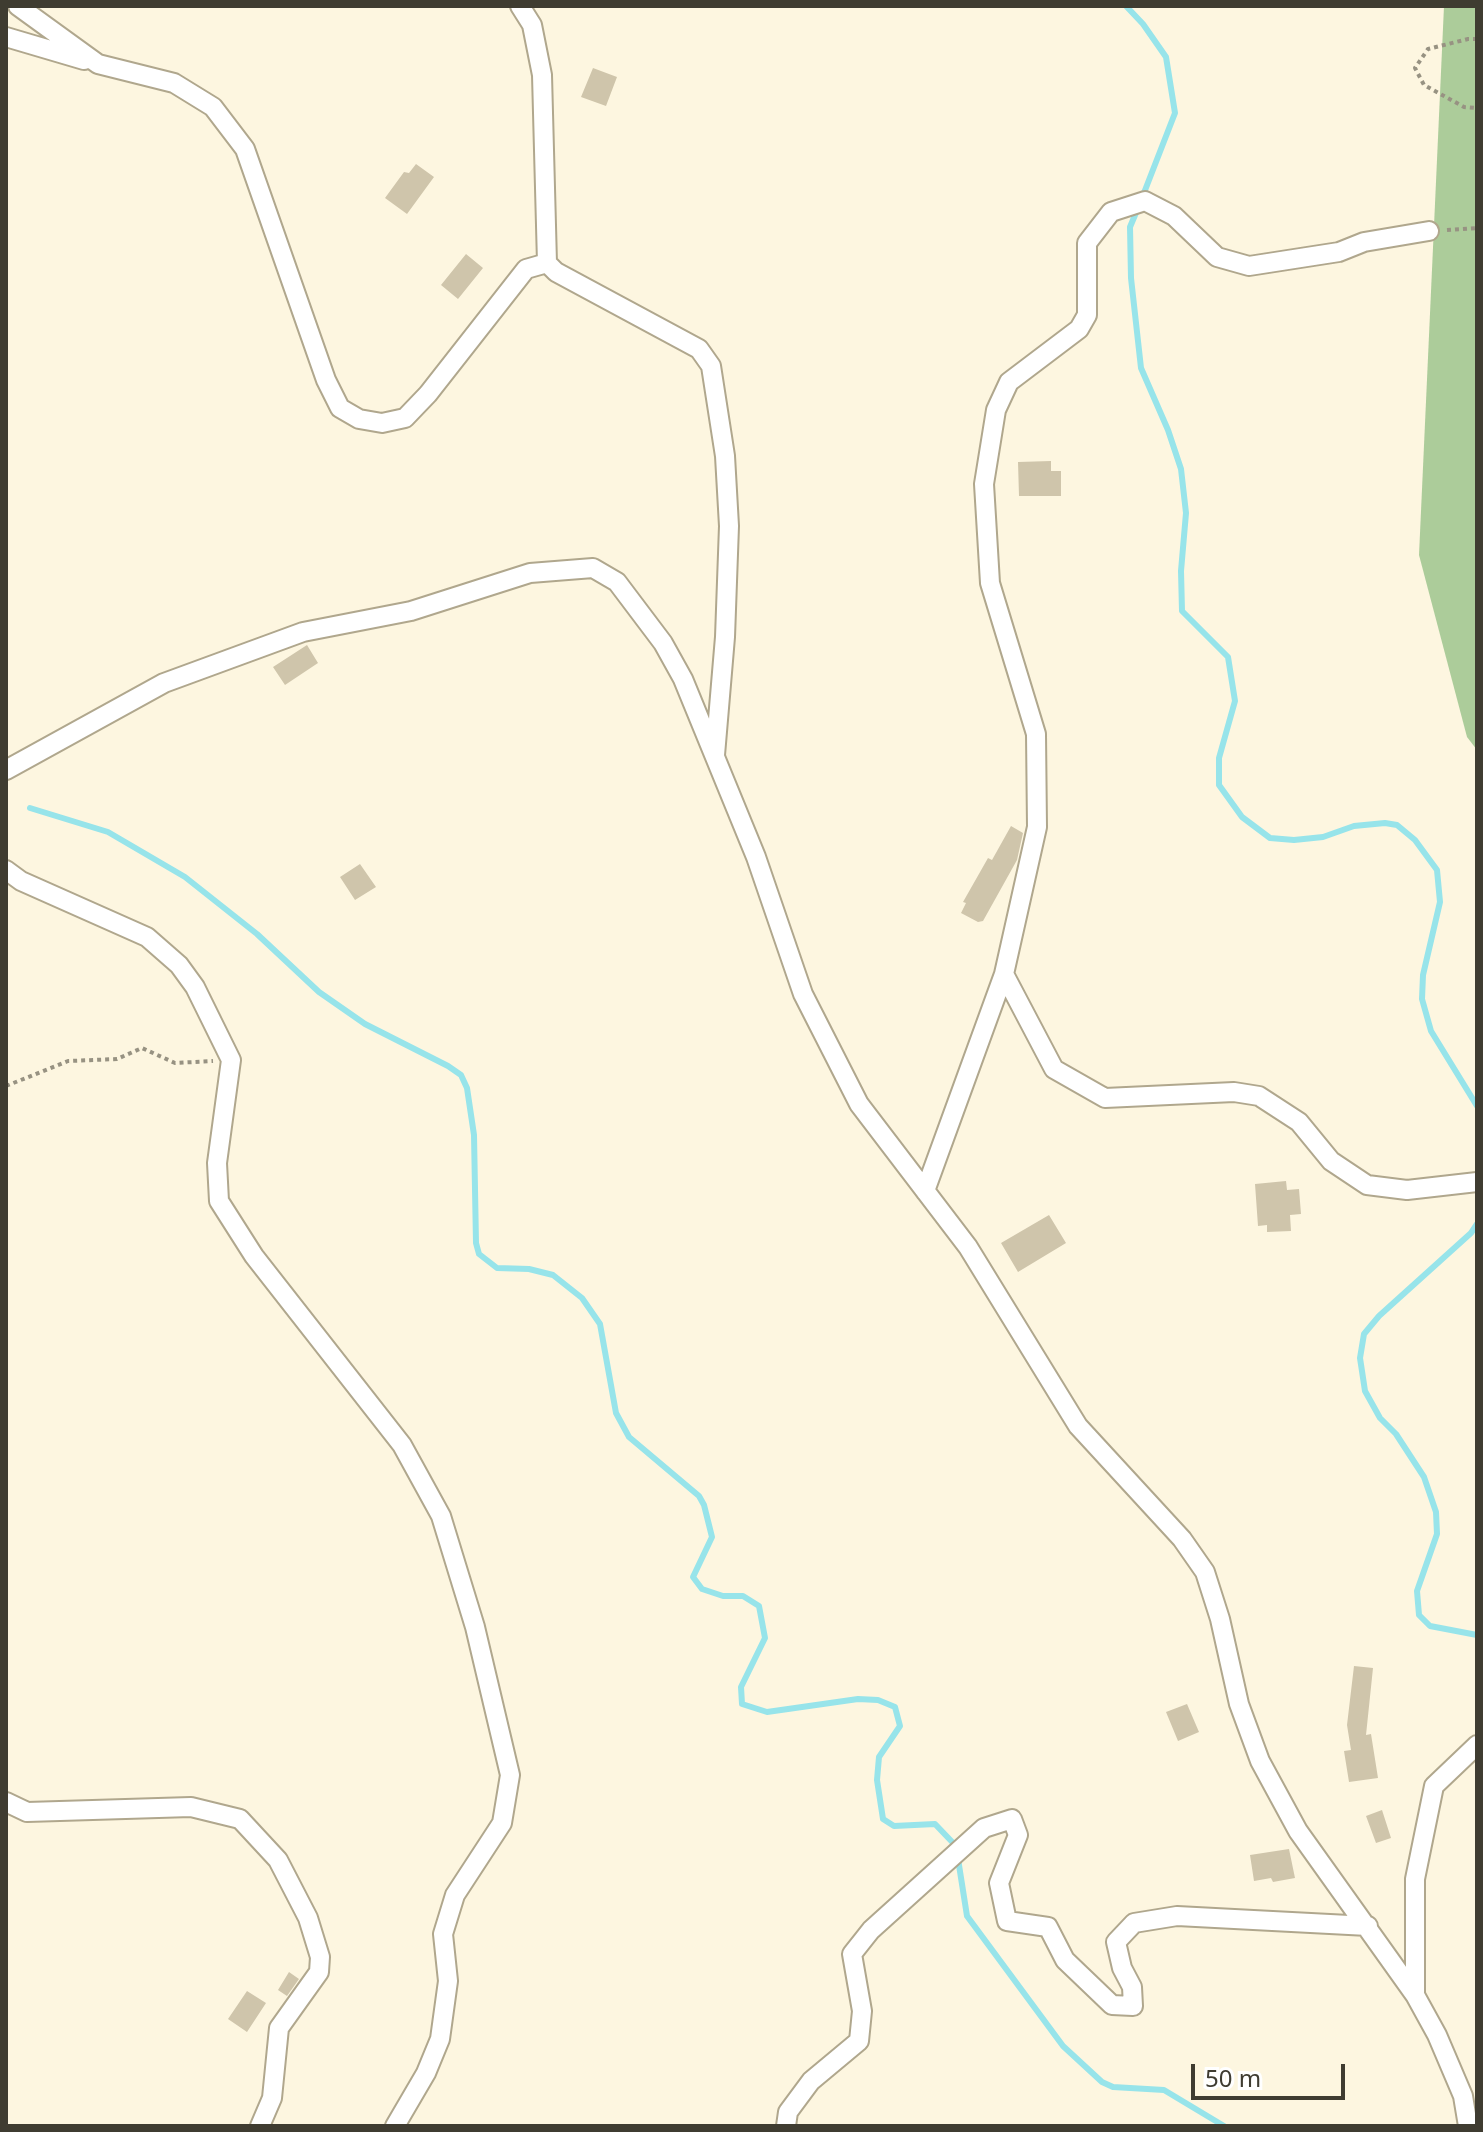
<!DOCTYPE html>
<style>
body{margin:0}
#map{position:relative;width:1483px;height:2132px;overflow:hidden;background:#fdf6e0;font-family:"Noto Sans",sans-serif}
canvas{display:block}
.frame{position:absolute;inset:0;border:8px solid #3f3c31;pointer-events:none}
.scale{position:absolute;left:1191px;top:2064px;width:154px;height:36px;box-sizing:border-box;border:4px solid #3f3c31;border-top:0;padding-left:10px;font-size:24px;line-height:28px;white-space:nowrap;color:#3f3c31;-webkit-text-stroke:6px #fff;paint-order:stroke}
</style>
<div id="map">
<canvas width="1483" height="2132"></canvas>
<div class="frame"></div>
<div class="scale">50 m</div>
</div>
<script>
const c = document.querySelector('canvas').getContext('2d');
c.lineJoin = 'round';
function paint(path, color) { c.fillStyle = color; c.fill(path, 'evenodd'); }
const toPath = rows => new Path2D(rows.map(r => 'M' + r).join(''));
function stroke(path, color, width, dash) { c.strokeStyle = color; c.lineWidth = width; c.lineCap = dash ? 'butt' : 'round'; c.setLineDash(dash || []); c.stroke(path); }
const forest = toPath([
 [1444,6,1477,6,1477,750,1467,737,1419,555]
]);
const stream = toPath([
 [1126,6,1143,24,1166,57,1175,113,1142,198],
 [1138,208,1130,227,1131,278,1141,368,1168,430,1181,469,1186,513,1181,571,1182,611,1228,657,1235,701,1219,758,1219,785,1242,817,1270,838,1294,840,1323,837,1354,826,1385,823,1397,825,1415,840,1437,870,1440,902,1423,975,1422,999,1431,1031,1477,1106],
 [30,808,108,832,185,877,257,934,319,992,365,1024,448,1066,461,1075,467,1088,474,1135,476,1243,479,1254,497,1268,529,1269,553,1275,582,1298,600,1324,616,1413,629,1437,699,1496,704,1505,712,1537,693,1577,702,1589,723,1596,743,1596,759,1606,765,1638,741,1687,742,1704,767,1712,858,1699,878,1700,895,1707,900,1726,879,1757,877,1780,883,1819,894,1826,935,1824,956,1846,967,1916,1063,2046,1102,2082,1113,2087,1164,2090,1224,2126],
 [1477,1224,1471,1233,1379,1316,1364,1334,1360,1358,1365,1391,1380,1418,1396,1434,1424,1477,1436,1512,1437,1534,1417,1591,1419,1615,1430,1626,1477,1635]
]);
const building = toPath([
 [593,68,617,77,606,106,581,97],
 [416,164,434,177,407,214,385,198,404,172,409,173],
 [466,254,483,268,458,299,441,285],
 [1051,461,1051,471,1061,471,1061,496,1019,496,1018,462],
 [307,645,318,663,285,685,273,667],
 [1011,826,1023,833,1017,860,983,921,978,922,961,913,966,903,963,902,988,858,992,860],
 [360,864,376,887,355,900,340,877],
 [1286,1181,1287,1190,1299,1189,1301,1214,1290,1215,1291,1231,1267,1232,1267,1225,1258,1226,1255,1184],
 [1049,1215,1066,1243,1018,1272,1001,1243],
 [1354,1666,1373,1668,1366,1735,1371,1734,1378,1778,1349,1782,1344,1751,1351,1750,1347,1725],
 [1187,1704,1199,1732,1178,1741,1166,1712],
 [1382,1810,1391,1838,1376,1843,1366,1816],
 [1289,1849,1295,1878,1273,1882,1271,1878,1254,1881,1250,1855],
 [289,1972,299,1979,287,1996,278,1990],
 [247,1991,266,2003,247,2032,228,2019]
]);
const path = toPath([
 [1477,39,1468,39,1428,49,1415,68,1424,85,1464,107,1477,108],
 [1447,230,1477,228],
 [6,1086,68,1061,117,1059,142,1048,175,1063,213,1061]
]);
const street = toPath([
 [18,6,98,64,174,83,213,107,245,149,326,380,340,408,359,419,382,423,405,418,428,394,526,269,547,263],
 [520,6,532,25,542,75,547,263],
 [6,37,84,60],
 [547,263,556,272,699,349,711,366,725,456,729,526,725,637,715,755],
 [6,770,164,683,303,632,411,611,530,573,593,568,617,582,663,643,683,679,756,857,803,994,859,1104,968,1247,1078,1426,1182,1539,1205,1572,1220,1619,1239,1704,1260,1761,1298,1831,1415,1995,1437,2035,1463,2096,1468,2126],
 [6,870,21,881,147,937,179,965,195,987,231,1060,217,1163,219,1201,254,1256,402,1445,441,1516,475,1627,510,1775,502,1823,455,1895,443,1934,448,1981,440,2039,426,2073,395,2126],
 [1004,974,1054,1069,1105,1098,1234,1092,1259,1096,1299,1122,1331,1161,1367,1185,1407,1190,1477,1182],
 [925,1191,1004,974,1037,827,1036,734,990,583,984,484,996,410,1009,382,1079,329,1087,315,1087,243,1111,212,1145,201,1174,216,1217,257,1249,266,1339,252,1364,242,1429,231],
 [6,1802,27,1812,191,1807,240,1819,278,1860,308,1918,320,1957,319,1972,279,2028,272,2098,260,2126],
 [1415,1995,1415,1879,1434,1786,1477,1745],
 [786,2126,788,2112,811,2081,859,2041,862,2011,852,1954,871,1930,984,1828,1012,1819,1018,1835,999,1883,1007,1921,1048,1927,1065,1960,1112,2005,1133,2006,1132,1987,1122,1968,1116,1942,1134,1923,1177,1916,1368,1926]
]);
paint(forest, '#accc9a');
stroke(stream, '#97e4ea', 6);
paint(building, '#cfc5ab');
stroke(street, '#b0a78d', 22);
stroke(path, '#979282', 4, [4, 4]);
stroke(street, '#fff', 18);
</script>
